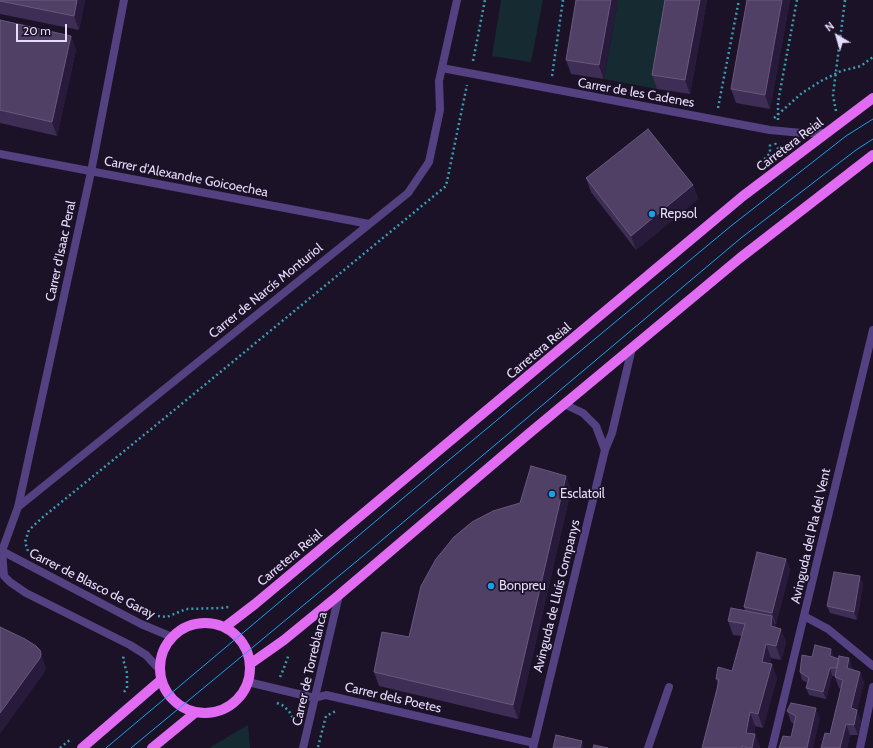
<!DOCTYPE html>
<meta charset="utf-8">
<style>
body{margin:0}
#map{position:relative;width:873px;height:748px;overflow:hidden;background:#1b1227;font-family:Cabin,sans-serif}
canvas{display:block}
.north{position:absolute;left:817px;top:16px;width:40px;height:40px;-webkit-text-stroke:3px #1b1227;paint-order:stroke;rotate:322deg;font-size:11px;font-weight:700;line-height:16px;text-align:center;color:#e7dbfc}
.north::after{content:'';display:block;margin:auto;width:14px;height:18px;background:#e7dbfc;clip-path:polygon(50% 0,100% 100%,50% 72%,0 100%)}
.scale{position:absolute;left:16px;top:24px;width:51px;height:18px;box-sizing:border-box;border:2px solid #e7dbfc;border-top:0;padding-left:5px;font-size:12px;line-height:14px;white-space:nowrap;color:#e7dbfc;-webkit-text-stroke:3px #1b1227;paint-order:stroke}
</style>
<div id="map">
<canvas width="873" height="748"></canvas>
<div class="north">N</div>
<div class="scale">20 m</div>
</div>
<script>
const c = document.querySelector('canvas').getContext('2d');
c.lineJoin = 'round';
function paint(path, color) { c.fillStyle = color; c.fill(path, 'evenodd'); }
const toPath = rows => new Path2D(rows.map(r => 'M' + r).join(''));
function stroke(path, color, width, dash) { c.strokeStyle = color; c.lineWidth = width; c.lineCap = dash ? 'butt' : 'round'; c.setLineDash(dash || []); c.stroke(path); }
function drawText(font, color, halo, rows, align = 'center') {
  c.font = font + ' Cabin,sans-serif'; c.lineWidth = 3.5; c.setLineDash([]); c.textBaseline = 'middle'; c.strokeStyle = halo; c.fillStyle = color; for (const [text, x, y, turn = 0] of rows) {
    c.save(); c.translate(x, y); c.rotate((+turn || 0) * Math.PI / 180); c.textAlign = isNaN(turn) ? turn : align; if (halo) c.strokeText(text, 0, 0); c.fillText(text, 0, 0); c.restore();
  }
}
const green = toPath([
 [501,0,543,0,531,62,492,56],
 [618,0,672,0,657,89,604,79],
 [248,725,250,748,209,748]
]);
const path = toPath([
 [473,61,485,0],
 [552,76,563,0],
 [718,108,739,0],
 [836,111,833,95,845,0],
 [774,118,802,93,821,81,841,71,861,66,873,57],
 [778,120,778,102,797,0],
 [775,143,780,152],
 [761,163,770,153,770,142],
 [28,551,25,542,29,530,43,517,150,430,446,186,467,85],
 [158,616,167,617,186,609,221,608,229,607],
 [280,677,284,668,289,654],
 [124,692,127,688,127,673,123,659,124,655],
 [277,703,282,705,289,711,296,724],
 [318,747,326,716,336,711],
 [60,748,71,739]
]);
const street = toPath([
 [124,0,91,172,18,507,2,551,4,576,10,582,26,593,130,645,146,655,159,669],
 [442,68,770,130,802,133,828,133],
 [0,154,369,224],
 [564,404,583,413,596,426,605,450],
 [18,507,408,193,429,162,440,110,439,81,457,0],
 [0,550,141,624,172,637],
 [804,616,828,629,873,666],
 [248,682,315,698,326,695,534,743],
 [303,748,339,595],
 [533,748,605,450,612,433,632,348],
 [648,748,669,687],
 [772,748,873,330],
 [860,748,873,687]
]);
const primary = toPath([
 '160 668a45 45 0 1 1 90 0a45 45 0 1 1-90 0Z',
 [225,627,255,604,743,196,873,98],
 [250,664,284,640,339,595,526,436,740,258,873,155],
 [82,748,161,680],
 [152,748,196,712]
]);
const tram = toPath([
 [106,748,408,494,731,226,846,136,873,119],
 [131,748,369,551,741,238,856,150,873,139]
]);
const wall = toPath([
 [0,0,85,0,79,30,0,14],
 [576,0,604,79,571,74,566,60],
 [665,0,707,0,690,94,657,89,652,75],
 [747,0,790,0,770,109,736,103,731,89],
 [0,20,71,36,76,50,57,136,0,123],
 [586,178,693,185,698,199,636,250,591,192],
 [566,476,571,490,518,719,379,686,374,672,409,637,520,503],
 [786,559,790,570,776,624,775,624,776,627,781,629,786,643,781,660,771,658,770,664,777,678,763,728,755,726,754,734,755,734,760,748,702,748,718,684,716,679,732,671,742,636,733,635,728,621,745,611,744,607],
 [860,576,863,584,857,620,830,613,827,606],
 [834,656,834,657,853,669,852,670,860,672,864,683,857,710,861,721,858,735,850,735,847,748,821,748,830,734,841,688,839,688,835,677,835,676,832,676,826,699,809,695,806,688,808,683,802,680,800,672,812,657],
 [787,711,820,719,791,737,794,724,791,722]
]);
const shadedWall = toPath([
 [77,0,85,0,79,30,74,16],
 [611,0,618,0,604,79,599,65],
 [700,0,707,0,690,94,685,80],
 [782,0,790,0,770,109,765,95],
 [71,36,76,50,57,136,52,122],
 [693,185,698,199,636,250,631,236],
 [566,476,571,490,518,719,513,705],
 [786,559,790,570,776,624,772,613],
 [860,576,863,584,857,620,854,612],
 [772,616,777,630,771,626],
 [781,629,786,643,781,660,776,646],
 [766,644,771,658,767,676,762,662],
 [831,649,834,656,833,663,830,656],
 [40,650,46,668,45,672,0,734,0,713],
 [849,658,853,669,850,679,847,668],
 [772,664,777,678,763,728,758,714],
 [830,668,832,676,826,699,823,692],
 [860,672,864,683,855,719,851,708],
 [816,708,820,719,813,748,807,748],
 [857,710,861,721,858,735,854,725],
 [750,712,755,726,751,747,746,733],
 [846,724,850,735,847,748,840,748],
 [755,734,760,748,752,748],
 [582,741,584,748,580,748]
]);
const building = toPath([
 [0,0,77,0,74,16,0,1,0,0],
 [576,0,611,0,599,65,566,60,576,0],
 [665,0,700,0,685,80,652,75,665,0],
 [747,0,782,0,765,95,731,89,747,0],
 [0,20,71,36,52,122,0,110,0,20],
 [648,129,693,185,631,236,586,178,648,129],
 [531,466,566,476,513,705,374,672,382,632,409,637,421,586,436,559,454,537,472,522,493,511,520,503,531,466],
 [757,552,786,559,772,613,744,607,757,552],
 [834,572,860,576,854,612,827,606,834,572],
 [731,608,772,616,771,626,781,629,776,646,766,644,762,662,772,664,758,714,750,712,746,733,755,734,752,748,748,748,742,746,742,748,702,748,717,689,719,679,716,679,718,667,732,671,745,624,728,621,731,608],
 [0,627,25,639,36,646,40,650,41,654,40,658,0,713,0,627],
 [815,645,831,649,830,656,839,659,837,668,830,668,823,692,806,688,809,678,800,672,802,655,812,657,815,645],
 [839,656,849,658,847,668,860,672,851,708,857,710,854,725,846,724,840,748,821,748,825,733,830,734,843,680,835,677,839,656],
 [791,703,816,708,807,748,779,748,783,736,791,737,796,716,787,711,791,703],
 [556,735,582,741,580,748,553,748,556,735],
 [594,745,608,748,593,748,594,745]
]);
const markers = [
 [652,214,4,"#17a1ec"],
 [552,494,4,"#17a1ec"],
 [491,586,4,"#17a1ec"]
];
const streetNames = [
 ["Carrer de les Cadenes",636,93,10],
 ["Carretera Reial",790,145,-37],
 ["Carrer d'Alexandre Goicoechea",186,177,11],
 ["Carrer d'Isaac Peral",61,251,-78],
 ["Carrer de Narcís Monturiol",266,291,-39],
 ["Carretera Reial",539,351,-40],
 ["Avinguda del Pla del Vent",811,536,-77],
 ["Carretera Reial",290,558,-40],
 ["Carrer de Blasco de Garay",92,584,27],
 ["Avinguda de Lluís Companys",557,596,-76],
 ["Carrer de Torreblanca",310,669,-77],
 ["Carrer dels Poetes",393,698,13]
];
const poiNames = [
 ["Repsol",660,214],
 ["Esclatoil",560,494],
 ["Bonpreu",499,586]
];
paint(green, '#162b31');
stroke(path, '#3a9ab1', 2.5, [2, 3]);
stroke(street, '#544182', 8);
stroke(primary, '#e26bf3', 10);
stroke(tram, '#17a1ec', 1);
paint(wall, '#3e2d54');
paint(shadedWall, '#281a3a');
paint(building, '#504066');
stroke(building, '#68587d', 1);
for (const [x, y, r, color] of markers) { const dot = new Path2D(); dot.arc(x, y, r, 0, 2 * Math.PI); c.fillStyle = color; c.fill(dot); stroke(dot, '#1b1227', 1.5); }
drawText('13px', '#e7dbfc', '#1b1227', streetNames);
drawText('13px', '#e7dbfc', '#1b1227', poiNames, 'left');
</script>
